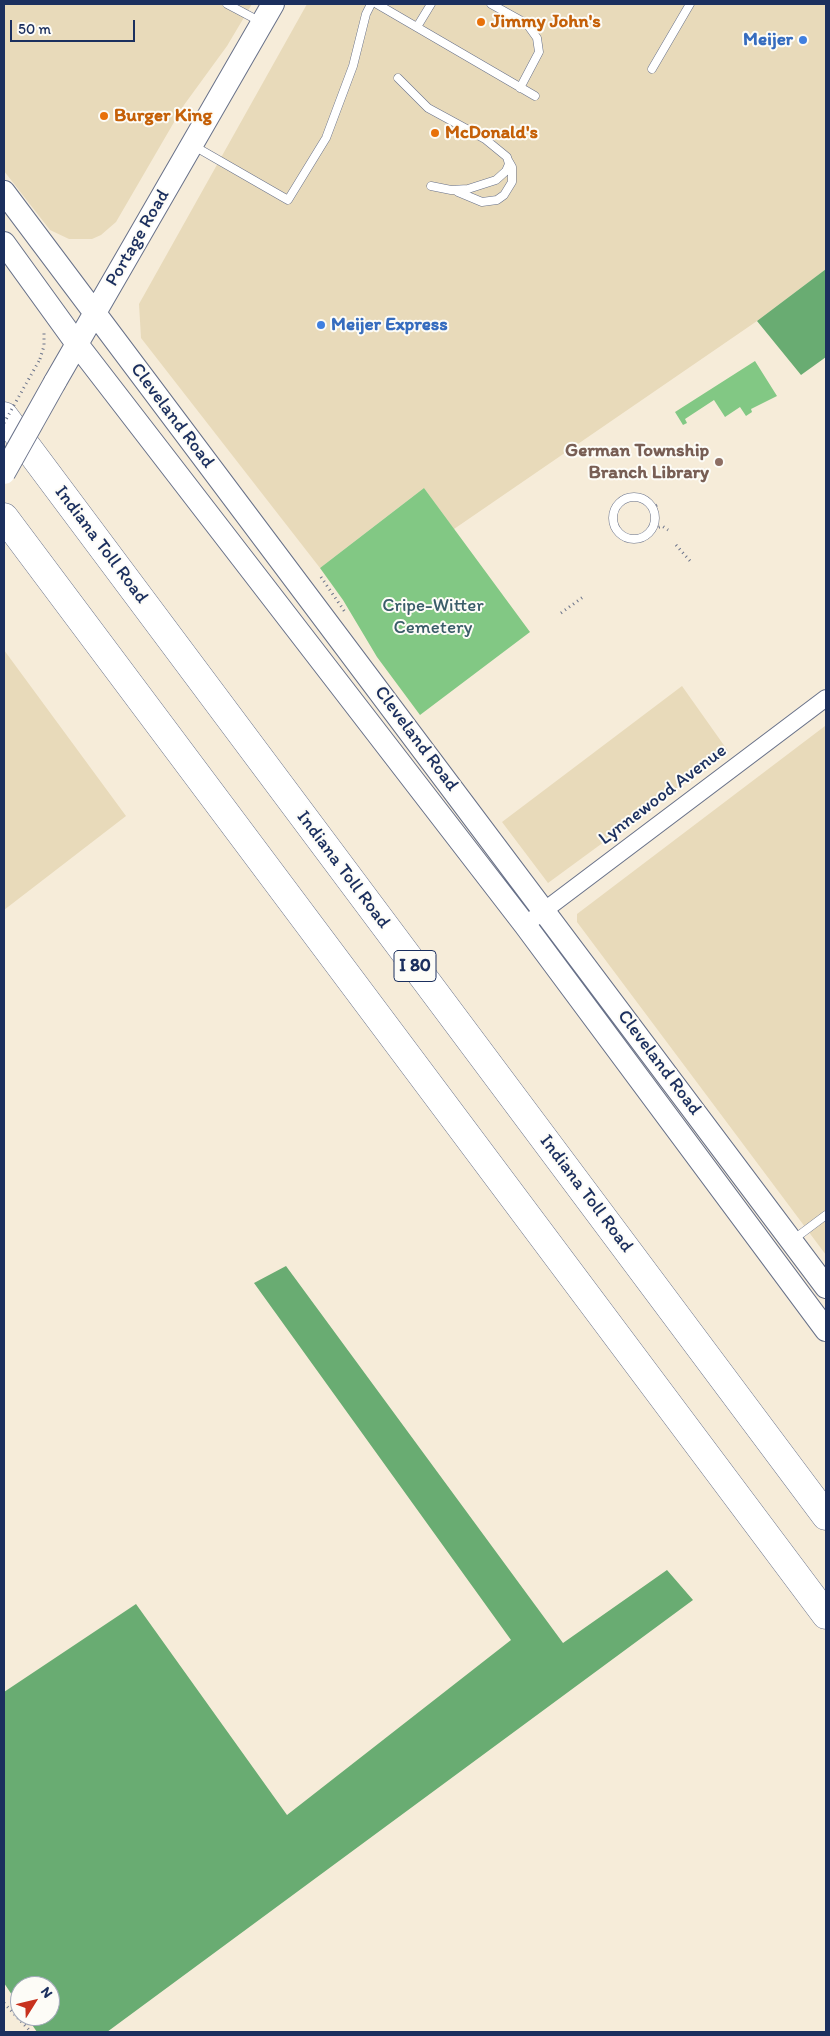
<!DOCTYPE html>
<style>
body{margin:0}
#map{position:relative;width:830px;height:2036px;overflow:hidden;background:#f6ecd9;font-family:Itim,sans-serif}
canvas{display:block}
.frame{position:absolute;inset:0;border:5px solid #1b2f5e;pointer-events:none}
.north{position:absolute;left:10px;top:1976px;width:50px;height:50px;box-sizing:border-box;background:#fdfcf7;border:1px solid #a3aaba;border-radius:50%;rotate:54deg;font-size:14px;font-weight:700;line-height:20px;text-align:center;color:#1b2f5e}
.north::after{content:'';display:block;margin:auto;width:18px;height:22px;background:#c8321e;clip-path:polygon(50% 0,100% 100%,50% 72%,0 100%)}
.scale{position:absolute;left:10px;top:20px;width:125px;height:22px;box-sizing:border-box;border:2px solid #1b2f5e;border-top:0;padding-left:6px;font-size:15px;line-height:18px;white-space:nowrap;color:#1b2f5e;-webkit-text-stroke:4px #fdfcf7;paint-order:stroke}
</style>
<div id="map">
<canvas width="830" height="2036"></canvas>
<div class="frame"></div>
<div class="north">N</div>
<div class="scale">50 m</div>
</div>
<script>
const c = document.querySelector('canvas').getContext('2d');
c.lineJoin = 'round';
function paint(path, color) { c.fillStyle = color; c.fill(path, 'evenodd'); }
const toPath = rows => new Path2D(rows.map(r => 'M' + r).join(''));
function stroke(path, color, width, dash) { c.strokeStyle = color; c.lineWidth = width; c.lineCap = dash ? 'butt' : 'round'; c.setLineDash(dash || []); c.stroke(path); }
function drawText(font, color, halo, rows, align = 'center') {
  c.font = font + ' Itim,sans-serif'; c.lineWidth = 4; c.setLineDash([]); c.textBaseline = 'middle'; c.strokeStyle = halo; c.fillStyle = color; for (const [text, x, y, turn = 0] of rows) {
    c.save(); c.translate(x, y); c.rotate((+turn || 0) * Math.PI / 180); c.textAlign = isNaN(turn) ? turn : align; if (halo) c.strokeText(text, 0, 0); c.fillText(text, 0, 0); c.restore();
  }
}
const built = toPath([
 [4,4,252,4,227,46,184,105,116,222,101,235,92,239,69,239,50,230,4,171],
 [307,4,826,4,826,269,757,321,454,529,424,488,320,568,141,338,139,304],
 [4,650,126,816,4,910],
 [682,686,728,751,548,883,502,822],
 [825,726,826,727,826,1255,577,922,577,914]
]);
const green = toPath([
 [755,361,777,396,751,409,752,412,746,416,740,407,725,417,714,400,685,419,687,423,683,425,675,412],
 [424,488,530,632,420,715,377,657,343,600,320,568]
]);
const forest = toPath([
 [826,269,826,357,801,375,757,321],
 [286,1266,563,1643,667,1570,693,1600,107,2032,37,2032,26,2016,50,2016,50,1986,20,1986,20,2007,4,1983,4,1692,136,1604,287,1815,511,1640,254,1283]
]);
const path = toPath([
 [40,359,44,346,44,333],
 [652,508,657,505],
 [654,529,662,526,668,530],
 [676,545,691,562],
 [321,577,345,612],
 [561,613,583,597],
 [4,2003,31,2032]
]);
const lane = toPath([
 [227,4,261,22],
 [377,4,535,96],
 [491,4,527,24,537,38,539,52,520,88],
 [417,27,431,4],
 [652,69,690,4],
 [398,78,428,108,485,139,507,157,509,164,506,171,496,180,468,189,451,190,431,186],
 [194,146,288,200,326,138,353,66,366,14,371,4],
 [458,192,482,202,497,200,504,195,512,182,512,167,508,160],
 '613 518a21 21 0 1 1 42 0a21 21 0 1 1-42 0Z',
 [794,1239,826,1215]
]);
const street = toPath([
 [525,925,826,698]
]);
const secondary = toPath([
 [4,192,826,1287],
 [4,243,77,344,525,925,826,1330],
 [55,382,273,4]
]);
const highway = toPath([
 [4,416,826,1516],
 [4,517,826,1615]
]);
const pathBridge = toPath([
 [4,423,40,359]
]);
const secondaryBridge = toPath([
 [4,473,55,382]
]);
const markers = [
 [481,22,5,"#e8710a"],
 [803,40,5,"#3f7fe0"],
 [104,116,5,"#e8710a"],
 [435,133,5,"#e8710a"],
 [321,325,5,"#3f7fe0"],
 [719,462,5,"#8d6e63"]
];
const shields = [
 [415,966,42]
];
const shieldNames = [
 ["I 80",415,966]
];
const foodNames = [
 ["Jimmy John's",491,22],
 ["Burger King",114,116],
 ["McDonald's",445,133]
];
const shopNames = [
 ["Meijer",793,40],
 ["Meijer Express",331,325,"left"]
];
const streetNames = [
 ["Portage Road",138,238,-60],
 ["Cleveland Road",172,416,53],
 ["Indiana Toll Road",101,545,53],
 ["Cleveland Road",416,739,53],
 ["Lynnewood Avenue",663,795,-37],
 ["Indiana Toll Road",343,870,53],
 ["Cleveland Road",659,1063,53],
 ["Indiana Toll Road",586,1194,53]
];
const educationNames = [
 ["German Township",709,451],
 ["Branch Library",709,473]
];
const parkNames = [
 ["Cripe-Witter",433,606],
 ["Cemetery",433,628]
];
paint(built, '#e8daba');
paint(green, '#82c884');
paint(forest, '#69ac72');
stroke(lane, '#687189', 9);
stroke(street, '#687189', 18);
stroke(secondary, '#687189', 24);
stroke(highway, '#687189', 29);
stroke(path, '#687189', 3, [1, 4]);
stroke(lane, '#fff', 8);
stroke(street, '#fff', 16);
stroke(secondary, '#fff', 22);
stroke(highway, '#fff', 28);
stroke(secondaryBridge, '#687189', 24, []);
stroke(pathBridge, '#687189', 3, [1, 4]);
stroke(secondaryBridge, '#fff', 22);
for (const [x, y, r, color] of markers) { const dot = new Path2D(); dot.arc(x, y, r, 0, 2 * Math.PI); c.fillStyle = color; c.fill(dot); stroke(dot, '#fdfcf7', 2); }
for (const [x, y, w] of shields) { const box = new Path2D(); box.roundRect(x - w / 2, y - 15.5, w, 31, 4); c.fillStyle = '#fdfcf7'; c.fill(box); stroke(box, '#1b2f5e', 1); }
drawText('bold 18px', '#1b2f5e', null, shieldNames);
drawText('bold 19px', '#c56008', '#fdfcf7', foodNames, 'left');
drawText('bold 19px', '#366cbe', '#fdfcf7', shopNames, 'right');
drawText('19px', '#1b2f5e', '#fdfcf7', streetNames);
drawText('bold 19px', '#785e54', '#fdfcf7', educationNames, 'right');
drawText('19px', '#3a5d69', '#fdfcf7', parkNames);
</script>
